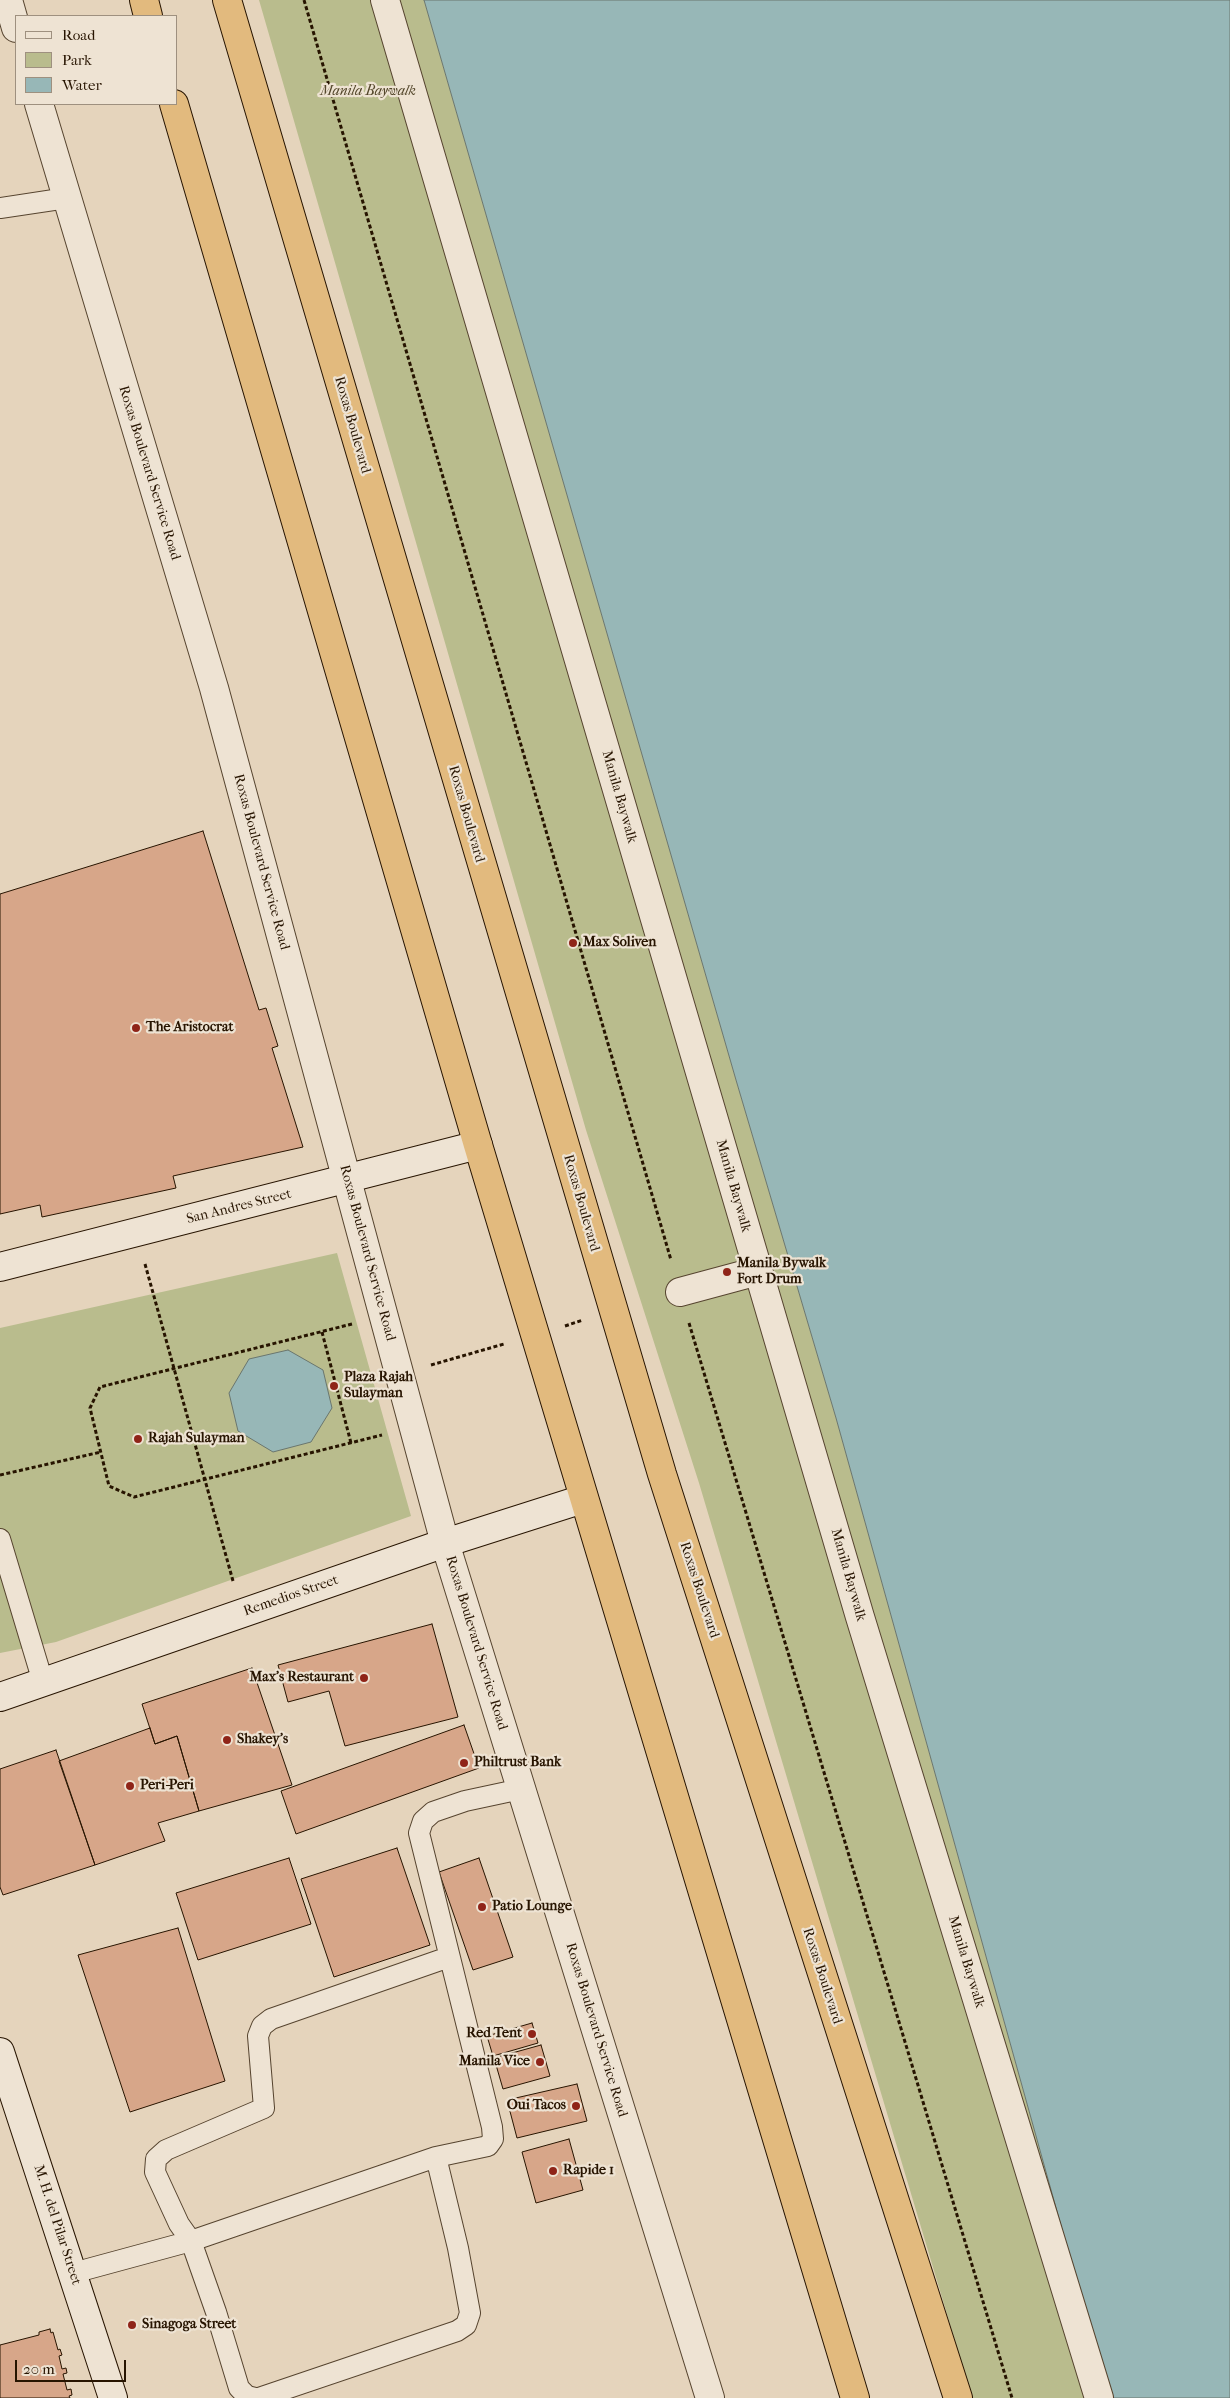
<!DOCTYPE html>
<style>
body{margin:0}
#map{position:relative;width:1230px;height:2398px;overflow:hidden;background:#e5d4bc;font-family:"IM FELL French Canon",serif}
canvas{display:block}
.legend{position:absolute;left:15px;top:15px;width:162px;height:90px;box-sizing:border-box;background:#eee3d3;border:1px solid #9e907f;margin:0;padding:6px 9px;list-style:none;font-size:15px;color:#271400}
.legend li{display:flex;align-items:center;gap:10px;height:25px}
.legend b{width:25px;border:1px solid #9e907f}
.scale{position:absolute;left:15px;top:2360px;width:111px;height:22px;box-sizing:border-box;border:2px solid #271400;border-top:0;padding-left:6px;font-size:15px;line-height:18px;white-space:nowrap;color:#271400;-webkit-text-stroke:4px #eee3d3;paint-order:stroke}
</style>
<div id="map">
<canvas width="1230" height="2398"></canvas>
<ul class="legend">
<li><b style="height:6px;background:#eee3d3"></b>Road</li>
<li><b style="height:14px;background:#b9bc8d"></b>Park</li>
<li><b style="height:14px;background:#97b7b7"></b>Water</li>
</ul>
<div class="scale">20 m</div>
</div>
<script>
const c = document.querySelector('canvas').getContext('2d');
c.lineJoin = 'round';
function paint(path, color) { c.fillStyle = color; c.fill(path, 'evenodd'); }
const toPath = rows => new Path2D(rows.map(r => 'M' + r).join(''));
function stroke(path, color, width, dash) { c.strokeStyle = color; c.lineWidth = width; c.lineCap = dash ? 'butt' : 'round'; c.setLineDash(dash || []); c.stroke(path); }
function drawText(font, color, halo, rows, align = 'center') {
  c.font = font + ' "IM FELL French Canon",serif'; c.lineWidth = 4.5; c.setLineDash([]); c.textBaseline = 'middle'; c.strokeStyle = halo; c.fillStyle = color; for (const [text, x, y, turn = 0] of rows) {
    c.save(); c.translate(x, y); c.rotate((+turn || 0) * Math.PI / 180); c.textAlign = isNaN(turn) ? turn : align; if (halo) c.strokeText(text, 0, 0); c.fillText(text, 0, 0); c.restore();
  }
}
const green = toPath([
 [259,0,424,0,736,1080,836,1418,1109,2398,972,2398,699,1483,586,1130],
 [337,1253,411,1516,56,1642,0,1653,0,1328]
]);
const water = toPath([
 [424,0,1230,0,1230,2398,1109,2398,836,1418,736,1080,424,0],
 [288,1350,323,1370,332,1408,311,1442,273,1452,238,1431,229,1393,249,1359,288,1350]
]);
const building = toPath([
 [203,831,259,1010,266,1008,278,1046,272,1048,303,1147,173,1176,176,1188,42,1217,40,1205,0,1214,0,894,203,831],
 [432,1624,458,1717,345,1746,329,1691,288,1702,278,1665,432,1624],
 [252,1668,292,1785,199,1811,177,1736,155,1744,142,1704,252,1668],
 [464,1725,479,1768,296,1834,281,1791,464,1725],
 [150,1728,155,1744,177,1736,199,1811,158,1823,165,1841,95,1865,59,1761,150,1728],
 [56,1750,95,1865,3,1895,0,1887,0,1769,56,1750],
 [397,1848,430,1945,334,1977,301,1879,397,1848],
 [289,1858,311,1924,198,1960,176,1893,289,1858],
 [479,1858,513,1957,473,1970,439,1872,479,1858],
 [178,1928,225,2081,130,2112,78,1955,178,1928],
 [532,2023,538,2043,493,2056,487,2036,532,2023],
 [541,2045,550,2076,503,2089,494,2058,541,2045],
 [577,2084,587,2121,517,2138,507,2100,577,2084],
 [569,2139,583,2190,536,2203,522,2152,569,2139],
 [50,2329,51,2333,53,2332,58,2350,60,2349,62,2355,59,2356,62,2369,66,2368,67,2373,63,2374,67,2390,71,2389,72,2395,69,2396,70,2398,0,2398,0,2345,39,2335,39,2332,50,2329]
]);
const path = toPath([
 [304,0,671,1260],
 [145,1264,233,1581],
 [689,1323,1012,2398],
 [352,1324,100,1387,90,1408,109,1486,134,1497,382,1435],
 [565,1326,583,1320],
 [322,1332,351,1443],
 [431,1365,504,1344],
 [0,1475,101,1452]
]);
const lane = toPath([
 [0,208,67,198],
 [0,1539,43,1682],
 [73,2273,191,2241,436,2157,488,2146,493,2139,492,2127,419,1833,423,1821,433,1812,465,1801,521,1789],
 [255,2398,247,2396,239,2388,216,2312,191,2241,179,2224,155,2172,156,2159,166,2150,264,2108,258,2036,262,2026,271,2019,449,1957],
 [259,2398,457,2331,466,2325,470,2313,458,2248,436,2157]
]);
const street = toPath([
 [8,0,16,28],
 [385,0,860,1617,1099,2398],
 [39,104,214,688,445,1543,710,2398],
 [680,1292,758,1271]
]);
const secondary = toPath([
 [0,1267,478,1145],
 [0,1697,445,1543,583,1499],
 [0,2052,113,2398]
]);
const highway = toPath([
 [144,0,148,16],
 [227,0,662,1474,958,2398],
 [174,104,478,1145,855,2398]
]);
const markers = [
 [573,943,5,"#8f2418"],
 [136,1028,5,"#8f2418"],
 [727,1272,5,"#8f2418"],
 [334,1386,5,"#8f2418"],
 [138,1439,5,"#8f2418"],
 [364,1678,5,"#8f2418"],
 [227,1740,5,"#8f2418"],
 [464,1763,5,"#8f2418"],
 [130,1786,5,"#8f2418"],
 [482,1907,5,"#8f2418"],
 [532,2034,5,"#8f2418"],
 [540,2062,5,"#8f2418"],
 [576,2106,5,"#8f2418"],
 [553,2171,5,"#8f2418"],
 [132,2325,5,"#8f2418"]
];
const parkNames = [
 ["Manila Baywalk",368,92]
];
const streetNames = [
 ["Roxas Boulevard",352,425,74],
 ["Roxas Boulevard Service Road",149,473,73],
 ["Manila Baywalk",619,797,74],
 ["Roxas Boulevard",466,814,74],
 ["Roxas Boulevard Service Road",261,862,75],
 ["Manila Baywalk",733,1186,74],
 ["Roxas Boulevard",581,1203,74],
 ["San Andres Street",239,1207,-14],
 ["Roxas Boulevard Service Road",367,1253,75],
 ["Manila Baywalk",848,1575,74],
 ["Roxas Boulevard",699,1590,72],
 ["Remedios Street",291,1596,-19],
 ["Roxas Boulevard Service Road",476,1643,73],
 ["Manila Baywalk",966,1962,73],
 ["Roxas Boulevard",822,1976,72],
 ["Roxas Boulevard Service Road",596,2030,73],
 ["M. H. del Pilar Street",57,2225,72]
];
const poiNames = [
 ["Max Soliven",583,943],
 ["The Aristocrat",146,1028],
 ["Manila Bywalk",737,1264],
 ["Fort Drum",737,1280],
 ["Plaza Rajah",344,1378],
 ["Sulayman",344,1394],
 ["Rajah Sulayman",148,1439],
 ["Max's Restaurant",354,1678,"right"],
 ["Shakey's",237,1740],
 ["Philtrust Bank",474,1763],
 ["Peri-Peri",140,1786],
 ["Patio Lounge",492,1907],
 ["Red Tent",522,2034,"right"],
 ["Manila Vice",530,2062,"right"],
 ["Oui Tacos",566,2106,"right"],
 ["Rapide 1",563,2171],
 ["Sinagoga Street",142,2325]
];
paint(green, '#b9bc8d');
paint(water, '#97b7b7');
stroke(water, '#6a766e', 1);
paint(building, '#d7a689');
stroke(building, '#271400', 1);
stroke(lane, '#56442f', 22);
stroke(street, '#56442f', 30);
stroke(secondary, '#271400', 30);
stroke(highway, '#271400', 30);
stroke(path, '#271400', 3, [4, 2.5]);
stroke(lane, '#eee3d3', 20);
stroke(street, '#eee3d3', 28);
stroke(secondary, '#eee3d3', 28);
stroke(highway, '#e2ba7e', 28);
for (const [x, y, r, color] of markers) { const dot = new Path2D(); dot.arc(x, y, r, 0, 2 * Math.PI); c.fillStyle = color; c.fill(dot); stroke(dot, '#eee3d3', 2); }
drawText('italic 14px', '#53462a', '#eee3d3', parkNames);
drawText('14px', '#271400', '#eee3d3', streetNames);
drawText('bold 14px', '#271400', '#eee3d3', poiNames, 'left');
</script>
